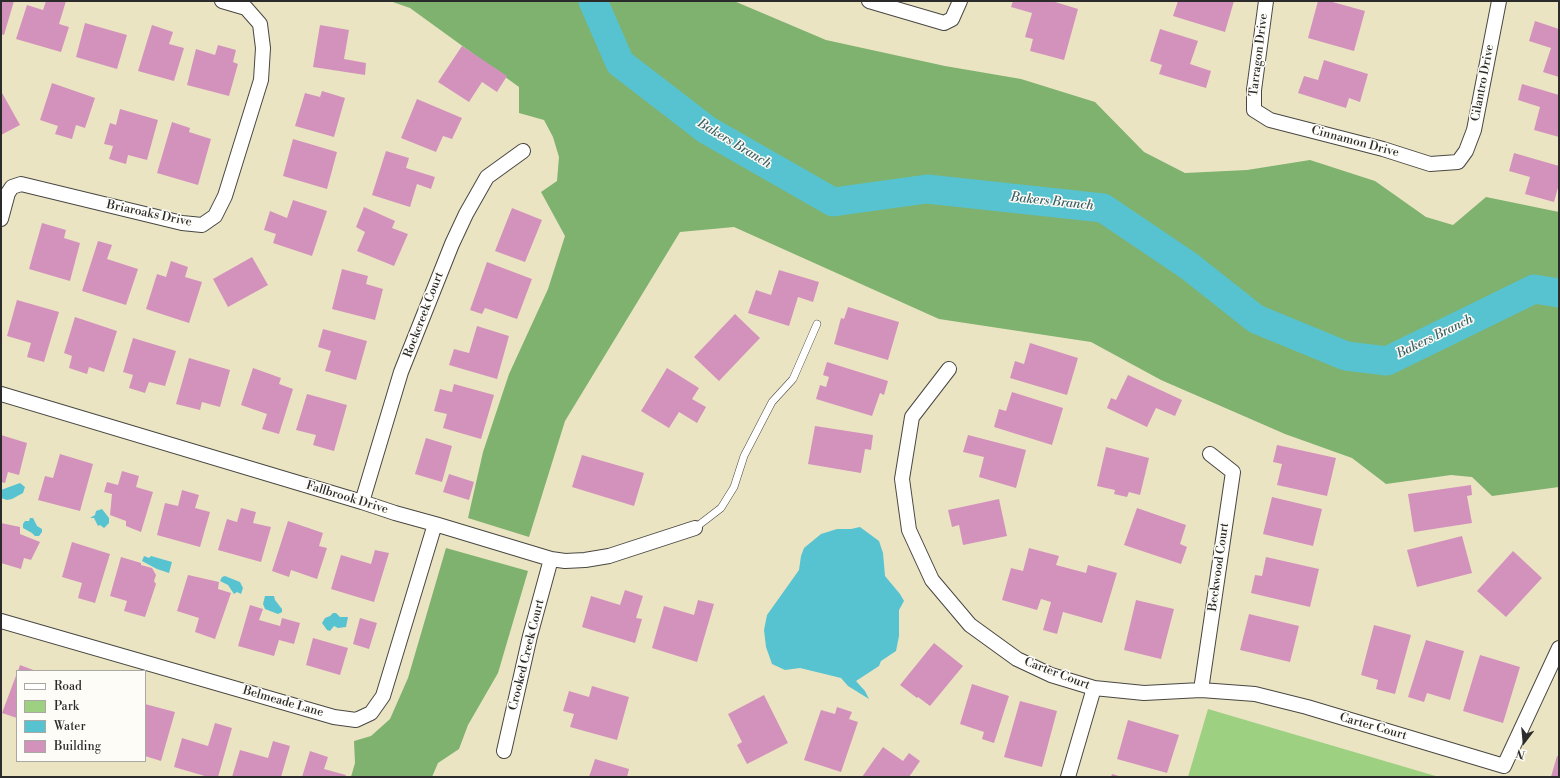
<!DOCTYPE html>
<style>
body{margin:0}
#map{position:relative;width:1560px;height:778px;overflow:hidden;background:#ebe4c3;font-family:"Libre Bodoni",serif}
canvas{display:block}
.frame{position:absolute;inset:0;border:2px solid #2b2b2b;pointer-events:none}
.legend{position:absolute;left:16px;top:670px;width:130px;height:92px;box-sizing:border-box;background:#fdfcf7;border:1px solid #a9a8a5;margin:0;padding:5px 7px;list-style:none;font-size:12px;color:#2b2b2b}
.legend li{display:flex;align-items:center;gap:8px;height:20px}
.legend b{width:20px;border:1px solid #a9a8a5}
.north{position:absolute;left:1504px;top:722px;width:40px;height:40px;-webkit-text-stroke:3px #fdfcf7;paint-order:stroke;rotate:196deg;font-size:11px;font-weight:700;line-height:16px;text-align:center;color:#2b2b2b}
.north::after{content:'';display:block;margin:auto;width:14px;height:18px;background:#2b2b2b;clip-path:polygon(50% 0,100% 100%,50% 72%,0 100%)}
</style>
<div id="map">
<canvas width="1560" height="778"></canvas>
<div class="frame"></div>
<ul class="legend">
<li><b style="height:5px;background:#fff"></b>Road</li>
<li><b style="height:11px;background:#9dd080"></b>Park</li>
<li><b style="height:11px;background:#57c3d1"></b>Water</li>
<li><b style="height:11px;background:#d392bc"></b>Building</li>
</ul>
<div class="north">N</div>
</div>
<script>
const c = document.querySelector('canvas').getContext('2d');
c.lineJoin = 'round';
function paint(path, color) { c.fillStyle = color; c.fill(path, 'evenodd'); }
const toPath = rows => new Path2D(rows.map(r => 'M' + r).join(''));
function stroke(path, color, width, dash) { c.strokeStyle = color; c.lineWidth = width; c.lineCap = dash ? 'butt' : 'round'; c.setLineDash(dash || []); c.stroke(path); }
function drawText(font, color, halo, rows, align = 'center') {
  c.font = font + ' "Libre Bodoni",serif'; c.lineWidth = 3; c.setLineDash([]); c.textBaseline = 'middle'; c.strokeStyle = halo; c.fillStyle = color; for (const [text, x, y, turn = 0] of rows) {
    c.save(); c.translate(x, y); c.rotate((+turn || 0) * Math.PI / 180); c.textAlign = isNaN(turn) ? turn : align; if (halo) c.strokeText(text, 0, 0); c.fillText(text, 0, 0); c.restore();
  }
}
const green = toPath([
 [1208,709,1439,777,1188,777]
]);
const forest = toPath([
 [390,1,734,1,826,40,945,66,1021,79,1095,102,1144,152,1185,173,1247,170,1310,160,1375,181,1426,217,1453,225,1486,197,1559,212,1559,487,1492,496,1472,477,1451,475,1386,484,1352,458,1285,434,1161,380,1091,342,939,319,734,227,680,232,565,421,529,537,468,518,483,452,509,374,548,289,565,236,541,192,557,181,559,157,553,137,544,120,519,113,519,87,410,8],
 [446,548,528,571,498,673,468,725,459,749,438,763,432,777,351,777,355,763,354,741,371,736,390,719,408,678]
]);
const water = toPath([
 [20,483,25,487,23,493,12,499,7,500,1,498,1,490],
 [102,509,109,518,109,523,104,528,100,525,98,526,94,518,90,518,95,515,96,511],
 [30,518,33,518,37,526,42,529,42,532,39,536,35,536,32,533,23,528,23,524,25,521,29,521],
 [860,527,879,541,883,553,885,576,900,594,904,601,899,610,899,636,896,651,881,661,879,666,856,681,865,691,869,699,848,686,841,678,800,668,785,670,772,664,766,647,764,630,767,615,799,570,801,556,804,548,821,534,837,529,851,529],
 [144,556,149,558,151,556,172,562,169,573,157,569,142,561],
 [225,576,240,582,243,588,241,594,237,592,234,594,228,585,220,581,222,577],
 [265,596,274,596,275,600,282,609,282,612,278,614,265,609,263,604],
 [333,613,336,613,340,617,348,617,346,627,338,628,334,626,330,631,327,630,322,623,325,618,330,616]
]);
const river = toPath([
 [593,1,620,63,707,130,833,202,927,189,1103,208,1189,266,1256,319,1346,356,1387,361,1534,289,1559,293]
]);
const building = toPath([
 [1,1,14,1,4,35,1,34],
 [46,1,66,1,59,24,69,27,61,52,16,39,27,5,43,10],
 [1013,1,1052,1,1078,9,1064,60,1030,51,1033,39,1025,37,1032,13,1011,7],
 [1178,1,1234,1,1225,32,1173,16],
 [1318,1,1329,1,1365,11,1354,51,1308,38],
 [1535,21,1559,29,1559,77,1543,72,1551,48,1529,41],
 [85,23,127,35,117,69,76,57],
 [152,25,173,32,169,44,184,48,174,81,138,71],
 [320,25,349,30,344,59,366,63,365,75,313,67],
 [1160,29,1198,41,1190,64,1211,71,1206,88,1159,74,1162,65,1150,61],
 [218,45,236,50,233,62,238,64,229,96,187,85,196,49,215,55],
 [462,46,507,76,497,92,482,82,469,102,438,82],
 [1324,60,1368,74,1360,102,1349,98,1346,108,1298,93,1304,76,1318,80],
 [52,83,95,98,85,128,76,125,72,139,55,134,58,126,40,120],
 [1522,84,1559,95,1559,137,1534,130,1540,107,1518,100],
 [1,91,20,125,1,135],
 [322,91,345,98,334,137,295,126,305,93,320,97],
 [417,99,462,118,452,139,443,136,436,152,401,138],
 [120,109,158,120,147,160,128,155,126,164,109,159,113,146,104,144,110,123,116,125],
 [172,122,190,128,189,132,211,139,198,185,157,173],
 [293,139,337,152,327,189,283,176],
 [386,151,409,158,406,168,435,177,431,189,417,184,410,207,372,195],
 [1514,153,1559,166,1559,184,1554,202,1525,194,1530,177,1509,171],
 [293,200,327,211,312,256,273,243,276,234,264,230,270,211,287,218],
 [364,207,395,221,392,228,408,234,394,266,357,251,365,232,356,227],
 [512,208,542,220,525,262,495,251],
 [42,223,66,230,64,238,80,243,70,281,29,269],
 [98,241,112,245,107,259,138,269,126,305,82,291],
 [252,257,268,285,228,307,213,279],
 [171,261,188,267,185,277,202,282,189,323,146,309,157,274,166,277],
 [487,262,532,279,517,319,485,308,482,314,470,310],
 [342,269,368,276,366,284,383,289,375,320,332,309],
 [779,270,819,282,813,302,798,297,789,326,748,313,756,290,771,295],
 [17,300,59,312,44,362,27,357,31,343,7,336],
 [848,307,899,322,888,360,834,344,841,318,844,319],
 [735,314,760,338,719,381,694,357],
 [75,317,117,331,104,372,89,367,87,374,69,368,72,356,64,353],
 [477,326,509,336,497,379,449,365,454,349,469,353],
 [323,329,367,341,356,380,325,371,331,351,318,347],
 [133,338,176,351,165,386,149,382,145,393,129,388,133,375,123,372],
 [1030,343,1078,358,1067,395,1010,378,1015,361,1024,364],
 [189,358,230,370,220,407,202,402,200,410,176,404],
 [827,362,888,381,884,395,880,393,872,416,816,399,820,385,826,387,829,377,823,375],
 [253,368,281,378,279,384,293,389,279,434,262,429,267,414,241,405],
 [667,368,699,388,692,399,706,407,697,423,679,412,669,428,641,411],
 [1128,375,1182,400,1175,416,1156,408,1147,427,1107,408,1111,398,1116,400],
 [454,384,494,395,481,439,443,428,447,414,434,411,440,389,452,392],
 [1012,392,1063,408,1052,445,994,427,999,409,1006,411],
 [307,394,347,405,334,451,313,445,316,435,296,430],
 [815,426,873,435,871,450,865,449,861,473,808,464],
 [1,435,27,443,19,475,8,472,5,483,1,482],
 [968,435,1026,450,1016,488,979,477,984,457,963,452],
 [426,438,452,446,442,482,415,474],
 [1277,445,1336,458,1327,496,1277,485,1282,464,1273,462],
 [1106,447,1149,458,1140,495,1129,492,1127,497,1114,494,1115,490,1097,486],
 [60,454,93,464,80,511,38,500,45,476,53,478],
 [582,455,644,473,634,506,572,487],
 [122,471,139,476,136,487,153,492,141,532,126,526,126,521,110,515,112,494,104,492,107,482,118,485],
 [449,474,474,482,469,500,443,492],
 [1471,485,1472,495,1467,496,1472,523,1414,532,1408,494],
 [182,490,199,495,195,508,210,512,200,547,157,535,165,503,178,506],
 [1272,497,1322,509,1313,546,1263,534],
 [999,499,1007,536,963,545,959,525,952,527,948,510],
 [241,508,256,512,253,523,271,527,261,562,218,550,227,519,237,522],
 [1137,508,1186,525,1180,544,1187,547,1181,564,1124,545],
 [288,521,323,533,319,546,327,548,317,579,291,570,289,577,272,571],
 [1,523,20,527,20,534,40,542,31,560,24,558,21,569,1,563],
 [1462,536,1472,573,1417,587,1407,550],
 [72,542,110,554,95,603,78,598,82,583,62,577],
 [1029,548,1059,556,1056,565,1086,573,1088,565,1117,573,1102,623,1063,612,1057,634,1043,630,1051,602,1041,599,1037,610,1002,600,1011,568,1023,571],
 [375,550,389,553,374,602,331,589,341,555,371,564],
 [1513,551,1542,578,1506,617,1477,591],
 [121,557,141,563,141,565,152,568,156,575,154,581,156,584,145,617,124,611,127,601,110,596],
 [1266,557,1319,569,1310,607,1251,593,1255,575,1262,576],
 [188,575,219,582,218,589,231,593,215,639,195,632,199,618,177,611],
 [625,590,643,596,636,618,642,619,635,643,582,627,591,596,620,605],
 [698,600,714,604,697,662,652,648,664,606,694,615],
 [1136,600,1174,609,1161,659,1124,650],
 [250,605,263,609,259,620,280,626,282,618,300,623,294,644,279,640,274,656,238,646],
 [1249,614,1299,626,1290,662,1240,650],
 [360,618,377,623,369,649,353,644],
 [1374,625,1411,635,1395,694,1376,689,1378,680,1361,675],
 [313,638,348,648,340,675,306,665],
 [1426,640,1464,651,1450,700,1427,693,1424,702,1408,697],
 [934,643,963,666,930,706,918,697,917,698,900,685],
 [1480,655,1520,667,1503,723,1463,711],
 [20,665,36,671,18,671],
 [17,673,17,718,2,713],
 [972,684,1009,696,994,743,982,739,984,732,960,724],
 [592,686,629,697,617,740,570,727,574,714,563,711,569,691,589,697],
 [764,695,788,743,747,764,737,745,742,742,728,714],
 [1020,701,1057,711,1042,767,1004,757],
 [145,704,175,712,161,761,145,756],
 [837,707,852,712,849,719,858,722,841,772,804,760,821,710,835,714],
 [1128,720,1179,735,1167,773,1117,759],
 [215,723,232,728,218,777,208,777,174,767,182,738,208,746],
 [273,741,290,746,281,777,232,777,240,750,268,758],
 [883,747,903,761,909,753,920,761,909,777,862,777],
 [310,751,328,757,324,769,346,775,345,777,302,777],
 [1557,756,1559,757,1559,777,1551,777],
 [595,759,629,769,627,777,589,777],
 [1112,774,1122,777,1111,777]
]);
const lane = toPath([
 [695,528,721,508,734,487,744,456,772,402,793,379,817,324]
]);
const street = toPath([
 [869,1,944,23,952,19,960,1],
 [1266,1,1254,90,1254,110,1270,120,1383,149,1430,164,1458,162,1466,151,1474,130,1499,1],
 [1,219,8,193,12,187,21,184,182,223,202,225,215,216,225,196,261,80,263,48,260,24,246,8,222,1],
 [949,369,912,417,902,479,909,530,932,580,970,625,1017,659,1051,675,1094,688,1144,693,1201,690,1255,694,1307,707,1504,766,1559,648],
 [1,394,362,502,395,513,435,524,551,559,565,561,585,560,609,556,695,528],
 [362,502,401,372,452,244,466,214,487,177,523,151],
 [1,621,334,717,356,720,371,713,383,696,435,524],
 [1201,690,1233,472,1210,454],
 [504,751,530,636,551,559],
 [1068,777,1094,688]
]);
const streetNames = [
 ["Tarragon Drive",1259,55,-83],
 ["Cilantro Drive",1483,83,-79],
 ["Cinnamon Drive",1355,142,15],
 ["Briaroaks Drive",149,214,12],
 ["Rockcreek Court",424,315,-69],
 ["Fallbrook Drive",347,498,17],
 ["Beckwood Court",1219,567,-82],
 ["Crooked Creek Court",527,655,-76],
 ["Carter Court",1057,674,21],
 ["Belmeade Lane",283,702,16],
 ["Carter Court",1373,727,16]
];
const waterNames = [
 ["Bakers Branch",734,144,31],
 ["Bakers Branch",1052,202,6],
 ["Bakers Branch",1435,337,-26]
];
paint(green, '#9dd080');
paint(forest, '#7eb26e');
paint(water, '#57c3d1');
stroke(river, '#57c3d1', 29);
paint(building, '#d392bc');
stroke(lane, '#484742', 8);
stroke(street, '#484742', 16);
stroke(lane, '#fff', 7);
stroke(street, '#fff', 14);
drawText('12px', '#2b2b2b', '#fdfcf7', streetNames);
drawText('italic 13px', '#3a6065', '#fdfcf7', waterNames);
</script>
